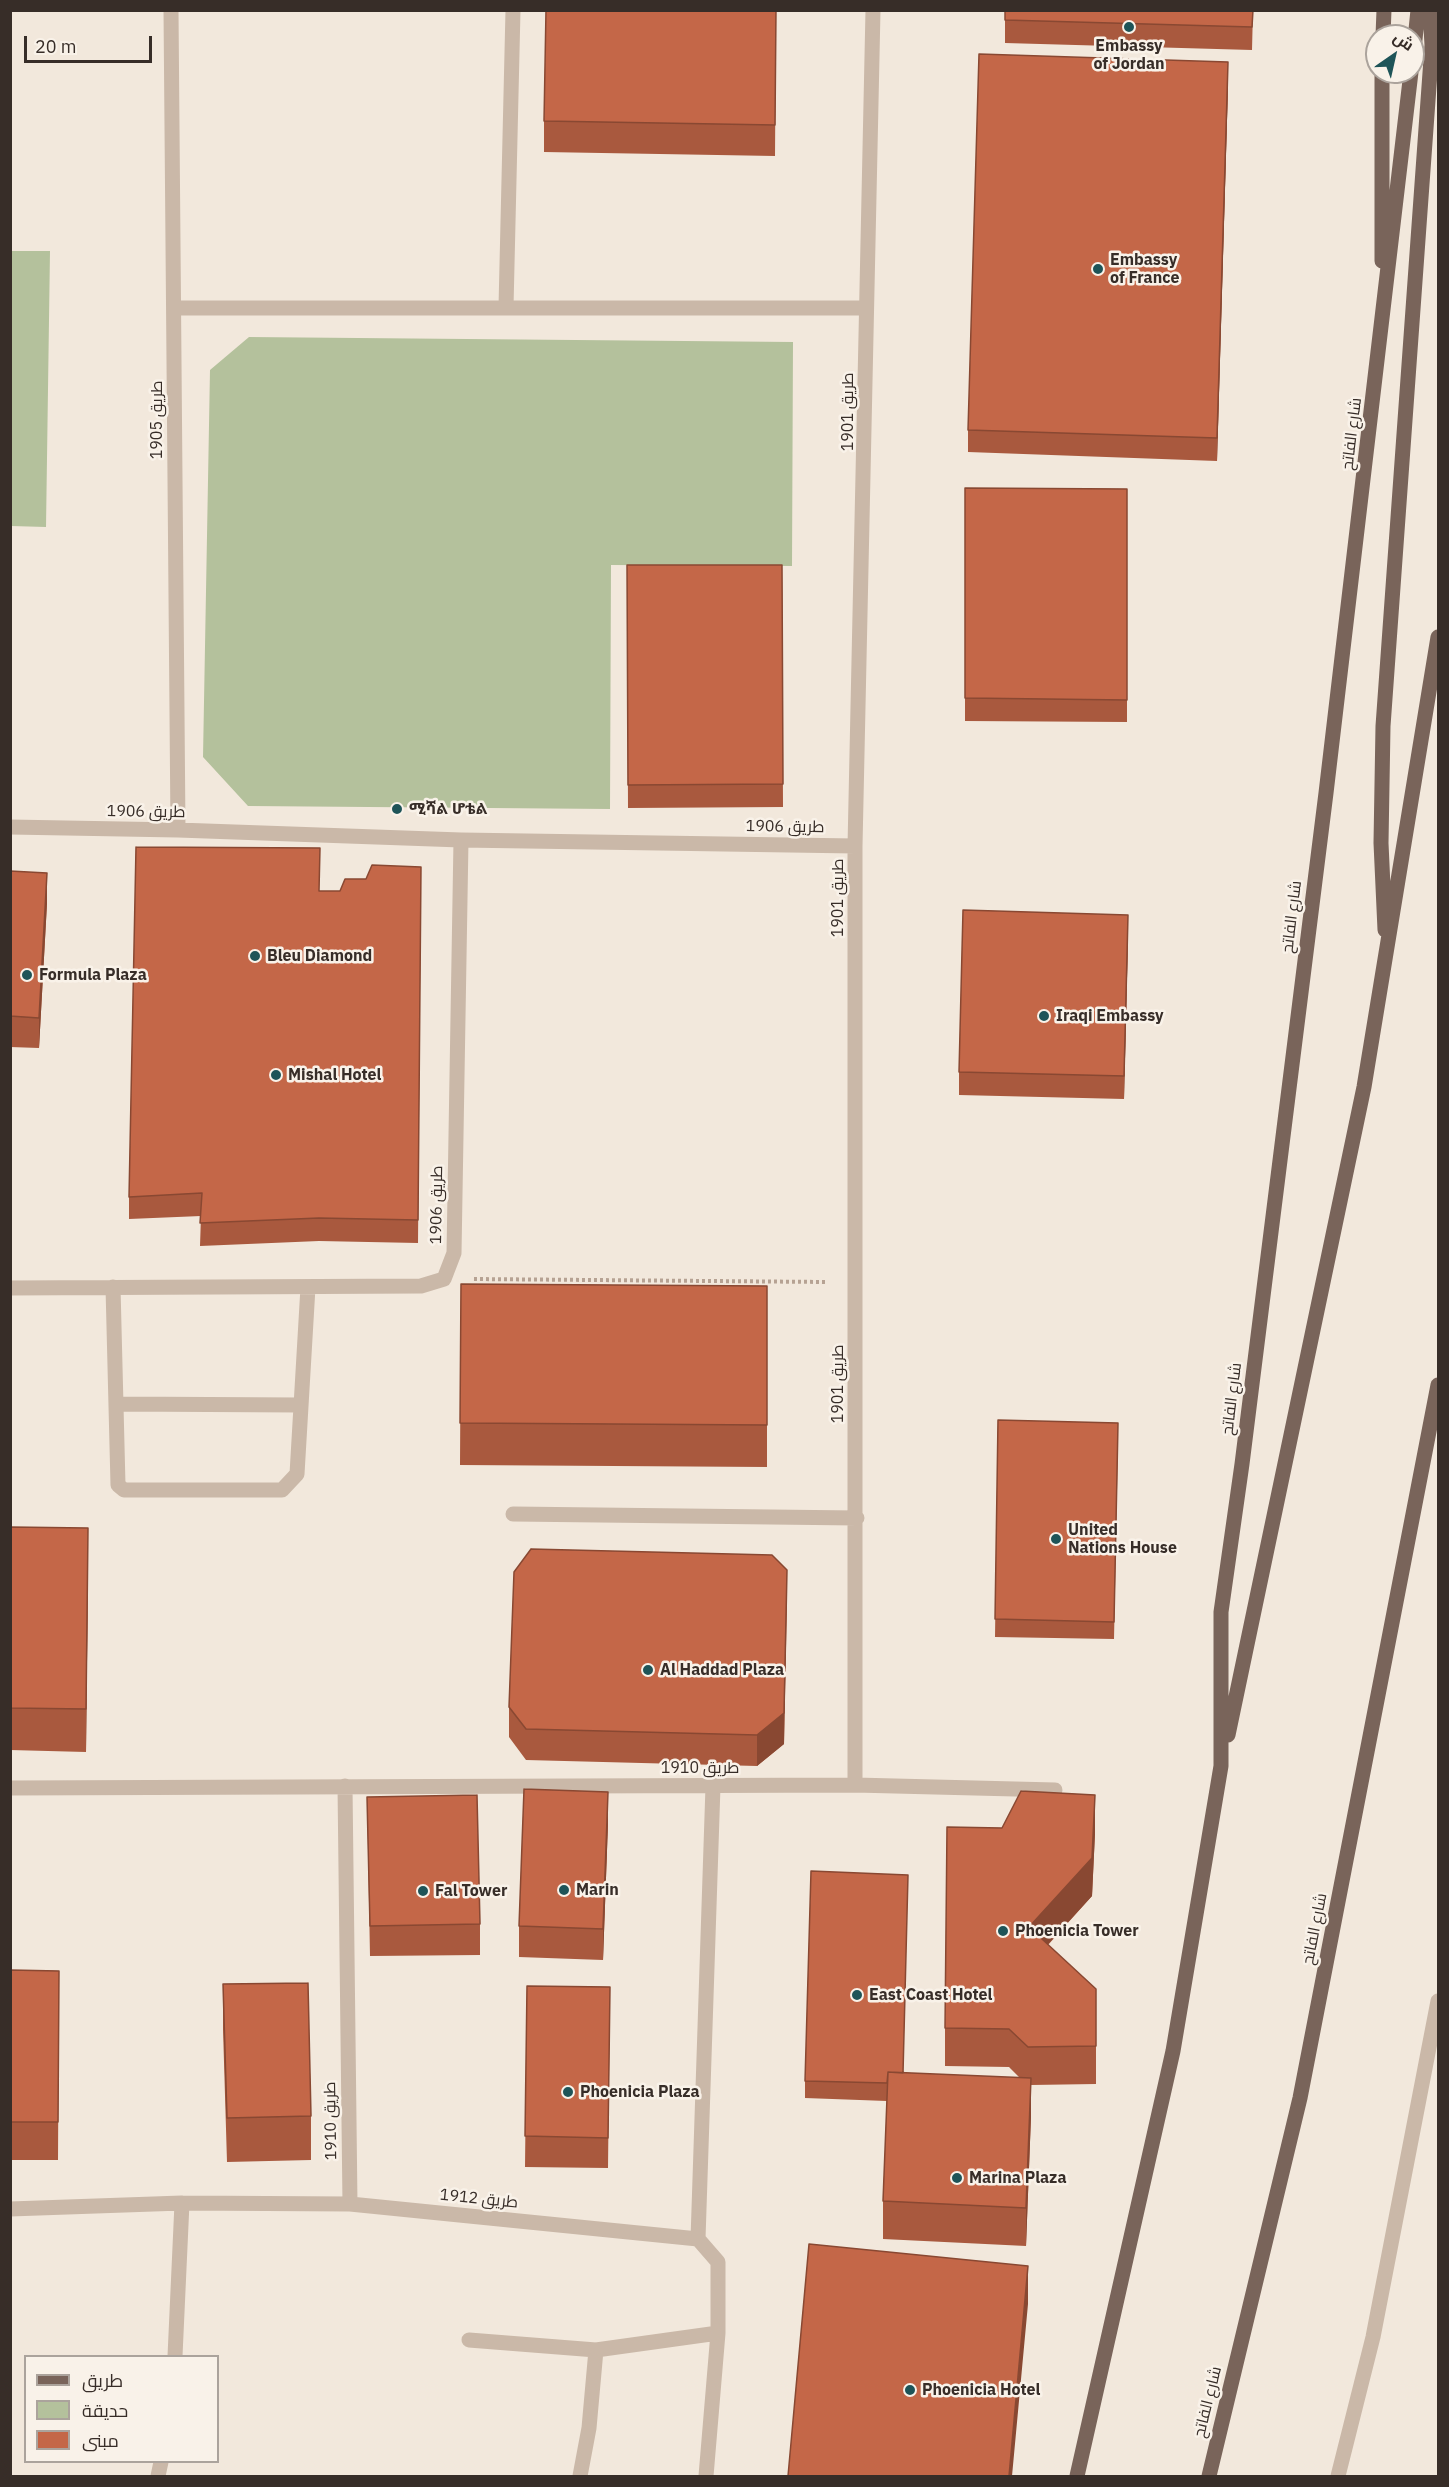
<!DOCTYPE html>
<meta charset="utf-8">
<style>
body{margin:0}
#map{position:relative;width:1449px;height:2487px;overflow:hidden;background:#f2e8dc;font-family:"IBM Plex Sans",Cairo,sans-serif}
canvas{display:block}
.frame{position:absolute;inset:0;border:12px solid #372d28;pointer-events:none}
.legend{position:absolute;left:24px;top:2355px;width:195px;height:108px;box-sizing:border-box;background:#f9f2e9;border:2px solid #aba39c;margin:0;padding:8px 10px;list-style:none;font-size:18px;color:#372d28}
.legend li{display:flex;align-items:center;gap:12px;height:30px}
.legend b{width:30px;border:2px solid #aba39c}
.north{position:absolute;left:1365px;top:24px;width:60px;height:60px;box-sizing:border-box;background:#f9f2e9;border:2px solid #aba39c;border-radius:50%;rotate:34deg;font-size:16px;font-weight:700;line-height:24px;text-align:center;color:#372d28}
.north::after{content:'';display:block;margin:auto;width:21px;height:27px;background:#1e5458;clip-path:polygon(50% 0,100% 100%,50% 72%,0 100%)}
.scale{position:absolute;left:24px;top:36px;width:128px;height:27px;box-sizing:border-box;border:3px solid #372d28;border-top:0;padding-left:8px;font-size:18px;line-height:21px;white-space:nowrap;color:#372d28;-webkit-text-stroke:4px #f9f2e9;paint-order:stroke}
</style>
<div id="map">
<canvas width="1449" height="2487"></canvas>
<div class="frame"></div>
<ul class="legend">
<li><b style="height:8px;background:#79645a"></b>طريق</li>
<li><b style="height:16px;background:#b4c19c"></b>حديقة</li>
<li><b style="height:16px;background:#c46748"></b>مبنى</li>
</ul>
<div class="north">ش</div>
<div class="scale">20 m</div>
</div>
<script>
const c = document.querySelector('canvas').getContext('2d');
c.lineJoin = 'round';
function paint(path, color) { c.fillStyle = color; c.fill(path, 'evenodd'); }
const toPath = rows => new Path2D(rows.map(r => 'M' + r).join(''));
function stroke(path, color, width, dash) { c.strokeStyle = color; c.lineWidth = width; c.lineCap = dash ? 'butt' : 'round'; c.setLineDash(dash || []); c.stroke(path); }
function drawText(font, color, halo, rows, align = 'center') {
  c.font = font + ' "IBM Plex Sans",Cairo,"Noto Sans Ethiopic",sans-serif'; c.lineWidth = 5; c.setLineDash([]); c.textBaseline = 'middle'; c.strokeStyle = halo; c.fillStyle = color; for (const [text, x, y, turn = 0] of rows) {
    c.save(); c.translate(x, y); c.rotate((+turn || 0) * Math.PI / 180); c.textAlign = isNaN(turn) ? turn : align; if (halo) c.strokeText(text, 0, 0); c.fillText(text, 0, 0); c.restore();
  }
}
const green = toPath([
 [11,251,50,251,46,527,11,526],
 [249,337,793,342,792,566,611,565,610,809,248,806,203,757,210,370]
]);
const path = toPath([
 [474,1279,827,1282]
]);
const minor = toPath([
 [171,10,178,830],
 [506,307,513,10],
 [174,308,866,308],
 [10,827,178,830,461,840,855,846],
 [113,1287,118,1485,124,1490,282,1490,297,1474,308,1287],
 [10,1288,421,1286,444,1279,454,1253,461,840],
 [117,1404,300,1405],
 [513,1514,857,1518],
 [855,1785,855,846,873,10],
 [345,1786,350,2204],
 [10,1788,855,1785,1055,1790],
 [10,2209,182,2203,350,2204,698,2239,718,2262,718,2333,706,2476],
 [698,2239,713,1786],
 [469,2340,596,2350],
 [175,2356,182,2203],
 [158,2476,161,2462],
 [580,2476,589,2428,596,2350,718,2333],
 [1338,2476,1373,2337,1438,2001]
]);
const major = toPath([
 [1383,36,1384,10],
 [1413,59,1418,10],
 [1382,72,1382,261],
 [1385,930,1381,843,1383,726,1432,45,1430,10],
 [1228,1735,1364,1087,1438,637],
 [1077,2476,1173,2051,1221,1766,1221,1612,1242,1464,1326,793,1411,72],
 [1209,2476,1300,2098,1438,1385]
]);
const wall = toPath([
 [776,10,775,156,544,152,544,121],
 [1005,10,1253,10,1252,50,1005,43],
 [1228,85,1217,461,968,452,968,430],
 [965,488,1127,489,1127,722,965,721],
 [627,565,782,565,783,807,628,808],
 [421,867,418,1243,319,1241,200,1246,201,1216,129,1219,129,1197,340,891,366,879],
 [10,871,47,903,39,1048,10,1047],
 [1128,938,1124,1099,959,1095,959,1072],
 [461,1284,767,1286,767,1467,460,1465],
 [998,1420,1118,1441,1114,1639,995,1637],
 [10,1527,88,1571,86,1752,10,1750],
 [787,1600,784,1744,757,1766,526,1760,509,1737,509,1707],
 [367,1797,480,1924,480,1955,370,1956],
 [608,1823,603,1960,519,1957,519,1926],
 [1095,1833,1092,1896,1048,1945,1096,1989,1096,2084,1031,2085,1031,2116,1026,2246,883,2239,883,2201,887,2101,805,2098,805,2081,904,2073,1020,2078,1009,2067,945,2066,945,2028],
 [10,1970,59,1971,58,2160,10,2160],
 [223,1984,311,2116,311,2160,227,2162,223,2029],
 [527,1986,610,1987,608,2168,525,2167]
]);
const shadedWall = toPath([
 [1228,62,1228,85,1217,461,1217,438],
 [47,873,47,903,39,1048,39,1018],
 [1128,915,1128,938,1124,1099,1124,1076],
 [88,1528,88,1571,86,1752,86,1709],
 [787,1570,784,1744,757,1766,757,1735],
 [608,1792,608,1823,603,1960,603,1929],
 [1095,1795,1095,1833,1092,1896,1029,1965,1029,1927],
 [1031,2078,1031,2116,1026,2246,1026,2208],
 [1028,2266,1028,2304,1012,2476,1009,2476]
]);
const building = toPath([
 [546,10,776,10,775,125,544,121,546,10],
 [1005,10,1253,10,1252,27,1005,20,1005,10],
 [979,54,1228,62,1217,438,968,430,979,54],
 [965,488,1127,489,1127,700,965,698,965,488],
 [627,565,782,565,783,784,628,785,627,565],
 [136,847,320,848,319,891,340,891,345,879,366,879,372,865,421,867,418,1220,319,1218,200,1223,202,1193,129,1197,136,847],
 [10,871,47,873,39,1018,10,1016,10,871],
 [963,910,1128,915,1124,1076,959,1072,963,910],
 [461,1284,767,1286,767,1425,460,1423,461,1284],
 [998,1420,1118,1423,1114,1622,995,1619,998,1420],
 [10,1527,88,1528,86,1709,10,1708,10,1527],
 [531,1549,772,1555,787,1570,784,1713,757,1735,526,1729,509,1707,514,1572,531,1549],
 [524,1789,608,1792,603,1929,519,1926,524,1789],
 [1021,1791,1095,1795,1092,1858,1029,1927,1096,1989,1096,2046,1028,2047,1009,2029,945,2028,947,1827,1002,1828,1021,1791],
 [477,1795,480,1924,370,1926,367,1797,477,1795],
 [811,1871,908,1875,903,2073,888,2072,887,2083,805,2081,811,1871],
 [10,1970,59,1971,58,2122,10,2122,10,1970],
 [308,1983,311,2116,227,2118,223,1984,308,1983],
 [527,1986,610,1987,608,2138,525,2136,527,1986],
 [888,2072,1031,2078,1026,2208,883,2201,888,2072],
 [809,2244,1028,2266,1009,2476,788,2476,809,2244]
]);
const markers = [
 [1129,27,6,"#1e5458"],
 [1098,269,6,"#1e5458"],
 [397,809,6,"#1e5458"],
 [255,956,6,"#1e5458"],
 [27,975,6,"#1e5458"],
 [1044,1016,6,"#1e5458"],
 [276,1075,6,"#1e5458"],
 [1056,1539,6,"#1e5458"],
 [648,1670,6,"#1e5458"],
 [564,1890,6,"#1e5458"],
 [423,1891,6,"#1e5458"],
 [1003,1931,6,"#1e5458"],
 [857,1995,6,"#1e5458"],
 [568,2092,6,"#1e5458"],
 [957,2178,6,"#1e5458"],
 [910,2390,6,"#1e5458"]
];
const poiNames = [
 ["Embassy",1129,46,"center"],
 ["of Jordan",1129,64,"center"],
 ["Embassy",1110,260],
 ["of France",1110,278],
 ["ሚሻል ሆቴል",409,809],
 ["Bleu Diamond",267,956],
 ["Formula Plaza",39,975],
 ["Iraqi Embassy",1056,1016],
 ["Mishal Hotel",288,1075],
 ["United",1068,1530],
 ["Nations House",1068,1548],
 ["Al Haddad Plaza",660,1670],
 ["Marin",576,1890],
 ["Fal Tower",435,1891],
 ["Phoenicia Tower",1015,1931],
 ["East Coast Hotel",869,1995],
 ["Phoenicia Plaza",580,2092],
 ["Marina Plaza",969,2178],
 ["Phoenicia Hotel",922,2390]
];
const streetNames = [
 ["طريق 1901",848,412,-90],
 ["طريق 1905",157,420,-90],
 ["شارع الفاتح",1352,434,-83],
 ["طريق 1906",146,812,1],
 ["طريق 1906",785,827,1],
 ["طريق 1901",838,898,-90],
 ["شارع الفاتح",1292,917,-83],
 ["طريق 1906",437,1205,-89],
 ["طريق 1901",838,1384,-90],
 ["شارع الفاتح",1232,1399,-83],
 ["طريق 1910",700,1768],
 ["شارع الفاتح",1315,1929,-79],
 ["طريق 1910",331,2121,-91],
 ["طريق 1912",479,2199,6],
 ["شارع الفاتح",1208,2402,-76]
];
paint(green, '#b4c19c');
stroke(path, '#b6a293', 4, [3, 3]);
stroke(minor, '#cab8a8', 15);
stroke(major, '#79645a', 15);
paint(wall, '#a9593e');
paint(shadedWall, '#894832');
paint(building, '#c46748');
stroke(building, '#894832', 1.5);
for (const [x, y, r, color] of markers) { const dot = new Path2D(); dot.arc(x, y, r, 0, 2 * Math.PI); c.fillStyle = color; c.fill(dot); stroke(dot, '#f9f2e9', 2); }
drawText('bold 16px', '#372d28', '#f9f2e9', poiNames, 'left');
drawText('16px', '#372d28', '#f9f2e9', streetNames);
</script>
